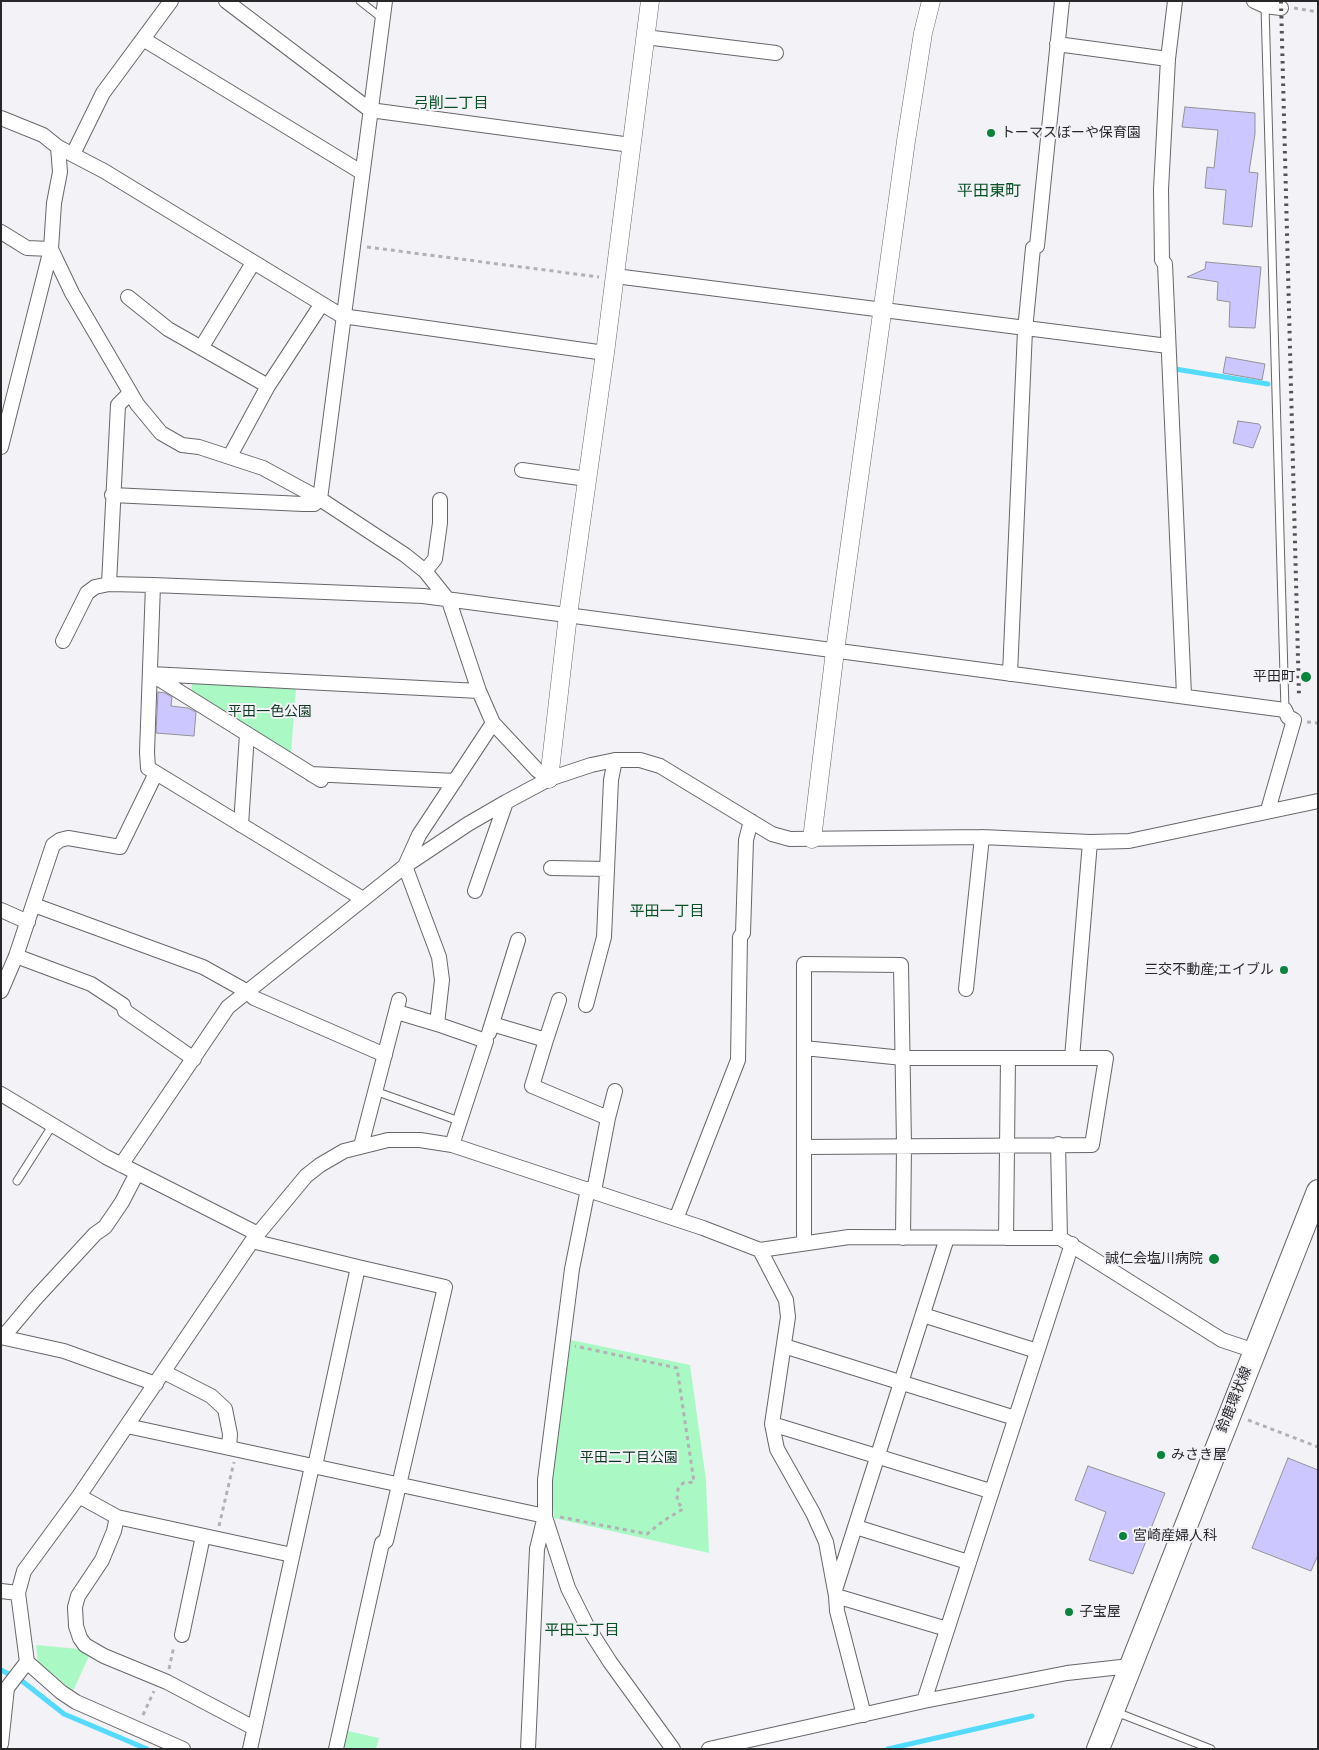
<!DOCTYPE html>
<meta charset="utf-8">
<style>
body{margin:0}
#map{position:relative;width:1319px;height:1750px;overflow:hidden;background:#f2f2f7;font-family:Poppins,sans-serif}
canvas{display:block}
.frame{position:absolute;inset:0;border:2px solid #28282a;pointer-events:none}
</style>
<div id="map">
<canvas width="1319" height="1750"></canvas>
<div class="frame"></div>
</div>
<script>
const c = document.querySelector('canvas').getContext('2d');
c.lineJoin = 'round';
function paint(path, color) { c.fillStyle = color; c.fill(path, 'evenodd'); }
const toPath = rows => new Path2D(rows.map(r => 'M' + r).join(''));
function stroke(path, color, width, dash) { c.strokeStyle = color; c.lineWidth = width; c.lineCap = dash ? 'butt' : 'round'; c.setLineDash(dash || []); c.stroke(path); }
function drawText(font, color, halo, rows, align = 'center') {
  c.font = font + ' Poppins,"Noto Sans JP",sans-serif'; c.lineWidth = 4; c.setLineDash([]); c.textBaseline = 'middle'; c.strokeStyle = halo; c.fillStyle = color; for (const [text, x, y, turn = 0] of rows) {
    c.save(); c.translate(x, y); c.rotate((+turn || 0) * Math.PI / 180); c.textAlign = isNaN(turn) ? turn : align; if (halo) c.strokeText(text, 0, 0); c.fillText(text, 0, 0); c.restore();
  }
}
const green = toPath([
 [192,683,296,689,291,753,191,690],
 [571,1340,690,1365,706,1480,709,1553,554,1518,552,1494,553,1469],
 [36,1645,79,1649,89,1656,73,1691,38,1662],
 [348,1731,379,1738,376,1749,344,1749]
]);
const stream = toPath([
 [1175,369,1268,384],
 [1,1670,22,1681,64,1714,147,1749],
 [888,1749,1032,1716]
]);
const building = toPath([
 [1185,107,1255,113,1255,134,1249,172,1258,173,1252,227,1223,224,1226,190,1205,188,1207,167,1214,168,1218,130,1182,127,1185,107],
 [1206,262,1261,267,1255,328,1229,327,1230,302,1217,300,1218,282,1187,277,1205,269,1206,262],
 [1226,357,1265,364,1262,380,1223,373,1226,357],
 [1238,421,1259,424,1261,427,1253,448,1233,443,1238,421],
 [158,692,165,693,172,697,171,706,188,708,196,712,194,736,156,733,158,692],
 [1288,1458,1318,1470,1318,1555,1311,1571,1252,1548,1288,1458],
 [1088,1466,1165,1493,1133,1574,1089,1560,1106,1512,1075,1500,1088,1466]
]);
const path = toPath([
 [1294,8,1318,12],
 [367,247,599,277],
 [1307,722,1318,723],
 [1248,1420,1318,1447],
 [560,1517,647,1534,663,1521,683,1509,677,1501,678,1489,683,1483,694,1482,677,1368,575,1346],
 [219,1526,234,1462],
 [169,1669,174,1646],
 [143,1715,154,1691]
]);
const service = toPath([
 [360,1,383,19],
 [1265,6,1285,710],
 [375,1091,459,1121],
 [17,1181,52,1126],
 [1116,1712,1211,1749]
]);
const minor = toPath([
 [226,1,370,110,631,145],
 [1175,1,1168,59,1161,189,1162,260,1165,264,1184,695],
 [1254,1,1265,6,1281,8],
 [645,37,776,53],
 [143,39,361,172],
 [1057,44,1168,59],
 [1,118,43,135,58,147,104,171,342,316,605,353],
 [73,154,103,93,171,1],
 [1,232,27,248,51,249],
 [51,249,72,293,137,404,161,433,182,445,199,447,263,468,320,499,405,555,425,571,449,601,479,691,493,723,537,770,549,779],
 [615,276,1168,346],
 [128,297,168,329,268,386],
 [201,348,253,263],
 [130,393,118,405,109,584,153,585,147,752,148,768,363,899],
 [1,447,51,249,54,203,60,172,58,147],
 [230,456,268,386,321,305],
 [522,470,587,479],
 [112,495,303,504,314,504,320,499,385,1],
 [425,571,435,559,440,523,440,500],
 [153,585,423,596,1285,710,1288,717,1294,720,1268,810],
 [63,641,87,593,95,587,109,584],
 [151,674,479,691],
 [151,674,321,780],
 [1010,674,1025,330,1033,248,1037,246,1062,1],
 [311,774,455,781],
 [241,825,247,734],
 [551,868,607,869],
 [475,891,506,802],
 [34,905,203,967,248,992,254,998,385,1055],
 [1,910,28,922],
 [16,956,91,984,123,1005,125,1011,194,1059],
 [966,989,982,837],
 [1,991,16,956,53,845,60,840,68,838,120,847,156,773],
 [586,1005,604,937,611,780,615,760],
 [397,1012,437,1024],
 [492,1024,546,1040,532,1086,608,1118,594,1191],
 [489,1033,518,940],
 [546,1040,559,1000],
 [804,1048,903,1058,1008,1058],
 [1,1094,106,1157,258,1234],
 [608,1118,615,1091],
 [1058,1144,1060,1238],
 [452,1145,486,1041,437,1024,442,980,439,957,405,866,419,835,493,723],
 [361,1146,399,1000],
 [805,1147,1092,1145,1106,1058,1072,1058],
 [121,1165,228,1007,405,866,468,824,506,802,549,779,591,765,615,760,640,760,660,766,772,834,790,839,982,837,1090,842,1129,841,1318,801],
 [676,1219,738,1060,740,937,743,933,746,840,751,821],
 [1006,1238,1008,1058,1072,1058,1090,842],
 [252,1241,358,1267],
 [804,1243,804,964,901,965,904,1145,903,1238],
 [760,1250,786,1300,788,1317,772,1424,777,1449,813,1513,826,1542,836,1596,837,1611,864,1715],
 [923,1315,1037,1351],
 [1,1337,64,1351,156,1384],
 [3,1337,35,1299,95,1234,105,1227,122,1202,137,1173],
 [784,1346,1015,1418],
 [164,1372,211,1396,225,1409,230,1434,229,1448],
 [772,1424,990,1491],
 [127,1426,545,1516],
 [315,1466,358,1267,445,1287,386,1541,382,1543,336,1749],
 [79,1496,117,1517,292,1555],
 [117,1517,114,1531,102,1560,78,1596,75,1607,76,1626,80,1638,85,1645,104,1656,167,1682,254,1728],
 [545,1517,568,1588,587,1626,610,1662,673,1749],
 [856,1527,968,1562],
 [835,1590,947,1238],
 [1,1591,18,1593],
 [836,1596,947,1629],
 [182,1635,203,1536],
 [924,1701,1072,1244],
 [1,1744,7,1688,27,1662],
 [183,1749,76,1702,61,1692,27,1662,18,1593,24,1571,79,1496,252,1241,306,1176,320,1165,344,1151,388,1140,420,1140,452,1145,703,1228,760,1250,849,1237,1060,1238,1222,1340,1255,1351],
 [250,1749,312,1466],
 [528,1749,537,1549,545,1516,545,1480,572,1269,588,1189],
 [709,1749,924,1701,1067,1673,1130,1666]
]);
const tertiary = toPath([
 [549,779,568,615,605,353,650,1],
 [812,839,835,651,906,141,923,33,931,1]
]);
const primary = toPath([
 [1098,1749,1318,1191]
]);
const rail = toPath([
 [1281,1,1299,697]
]);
const markers = [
 [991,133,5,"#0a843d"],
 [1306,677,6,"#0a843d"],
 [1284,970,5,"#0a843d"],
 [1214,1259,6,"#0a843d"],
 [1161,1455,5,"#0a843d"],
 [1123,1536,5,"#0a843d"],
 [1069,1612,5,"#0a843d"]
];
const poiNames = [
 ["トーマスぼーや保育園",1001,133],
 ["平田町",1295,677,"right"],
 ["三交不動産;エイブル",1274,970,"right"],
 ["誠仁会塩川病院",1203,1259,"right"],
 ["みさき屋",1171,1455],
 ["宮崎産婦人科",1133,1536],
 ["子宝屋",1079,1612]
];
const parkNames = [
 ["平田一色公園",270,712],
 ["平田二丁目公園",629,1458]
];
const streetNames = [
 ["鈴鹿環状線",1235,1400,-68]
];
const neighbourhoodNames = [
 ["弓削二丁目",451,104],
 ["平田一丁目",667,912],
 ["平田二丁目",582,1631]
];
const quarterNames = [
 ["平田東町",989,192]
];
paint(green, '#aaf9c5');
stroke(stream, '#54dafe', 5);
paint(building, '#ccc8ff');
stroke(building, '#929296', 1);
stroke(service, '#67676b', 9);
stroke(minor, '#67676b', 16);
stroke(tertiary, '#67676b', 19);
stroke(primary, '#67676b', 24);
stroke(path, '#b2b2b6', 3, [4, 4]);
stroke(service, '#fff', 7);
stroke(minor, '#fff', 14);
stroke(tertiary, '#fff', 18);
stroke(primary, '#fff', 22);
stroke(rail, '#525254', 4, [2.5, 5]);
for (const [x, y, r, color] of markers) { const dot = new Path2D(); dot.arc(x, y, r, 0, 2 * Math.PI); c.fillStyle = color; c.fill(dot); stroke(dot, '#f2f2f7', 2); }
drawText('14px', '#28282a', '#f2f2f7', poiNames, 'left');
drawText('14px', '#0e3720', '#f2f2f7', parkNames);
drawText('14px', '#28282a', '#f2f2f7', streetNames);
drawText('15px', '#085124', '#f2f2f7', neighbourhoodNames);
drawText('16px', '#085124', '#f2f2f7', quarterNames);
</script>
